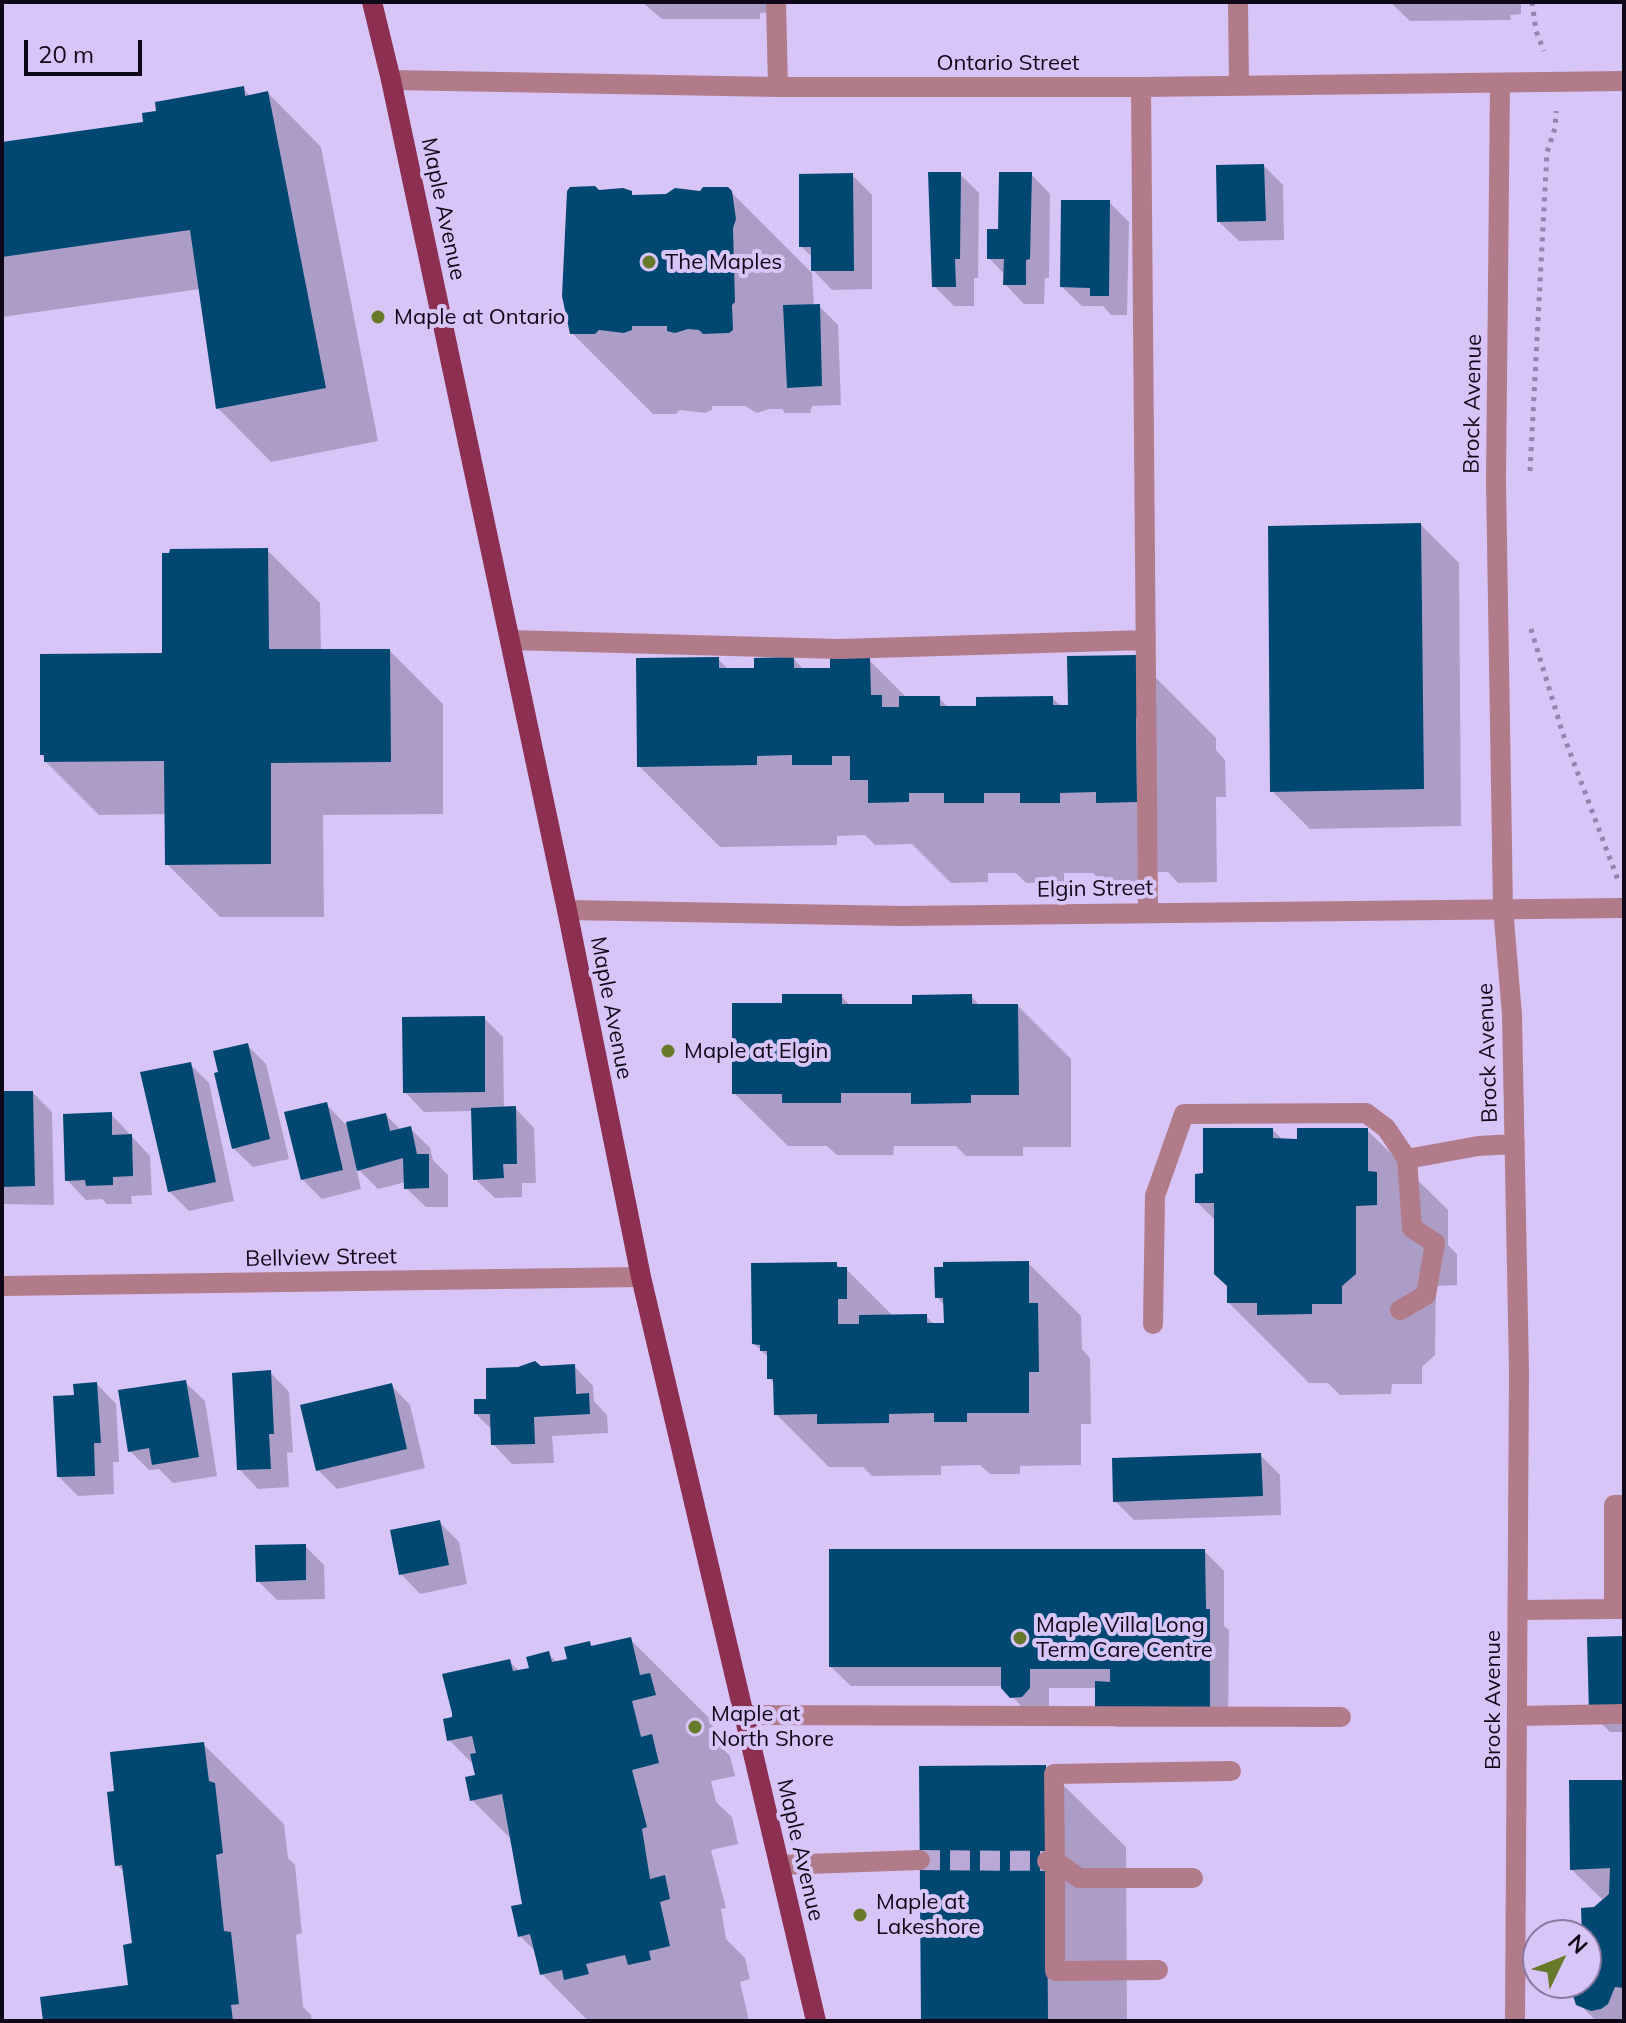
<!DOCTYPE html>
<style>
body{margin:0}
#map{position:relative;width:1626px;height:2023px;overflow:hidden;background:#d8c5f8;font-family:Mulish,sans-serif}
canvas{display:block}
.frame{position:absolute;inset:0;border:4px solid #0f0819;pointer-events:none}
.north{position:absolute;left:1522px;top:1919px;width:80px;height:80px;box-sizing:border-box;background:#d8c5f8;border:2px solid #88799f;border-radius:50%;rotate:47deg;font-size:22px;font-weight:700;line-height:32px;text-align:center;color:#0f0819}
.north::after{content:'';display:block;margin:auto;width:28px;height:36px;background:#667a2a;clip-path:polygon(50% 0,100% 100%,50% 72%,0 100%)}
.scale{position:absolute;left:24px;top:40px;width:118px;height:36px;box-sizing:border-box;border:4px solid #0f0819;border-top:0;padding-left:10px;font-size:24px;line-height:28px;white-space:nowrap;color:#0f0819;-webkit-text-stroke:6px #d8c5f8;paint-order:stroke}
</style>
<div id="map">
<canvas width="1626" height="2023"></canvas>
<div class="frame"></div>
<div class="north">N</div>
<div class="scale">20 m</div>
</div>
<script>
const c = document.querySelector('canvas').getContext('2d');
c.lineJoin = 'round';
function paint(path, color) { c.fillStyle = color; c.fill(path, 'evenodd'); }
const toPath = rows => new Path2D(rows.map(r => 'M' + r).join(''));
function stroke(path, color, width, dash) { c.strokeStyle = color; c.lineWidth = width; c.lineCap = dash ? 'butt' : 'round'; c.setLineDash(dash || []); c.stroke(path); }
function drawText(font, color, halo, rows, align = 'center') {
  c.font = font + ' Mulish,sans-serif'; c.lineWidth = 8; c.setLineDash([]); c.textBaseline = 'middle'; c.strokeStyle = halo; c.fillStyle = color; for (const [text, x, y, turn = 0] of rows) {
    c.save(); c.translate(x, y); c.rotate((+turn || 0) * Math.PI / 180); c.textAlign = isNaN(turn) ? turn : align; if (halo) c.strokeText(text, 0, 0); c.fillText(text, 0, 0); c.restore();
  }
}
const shadow = toPath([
 [642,2,770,2,770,12,760,13,760,19,662,19],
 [1390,2,1521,2,1521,14,1510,15,1511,20,1410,21],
 [243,88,251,97,268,93,321,147,378,441,271,462,218,408,200,289,2,317,2,144,145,124],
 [1264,166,1283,185,1284,240,1239,241,1219,222],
 [960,174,979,193,978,278,974,278,974,306,954,306,934,286],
 [1031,174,1050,194,1049,278,1045,278,1044,304,1024,304,1005,284,1005,275,989,258,1000,231],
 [852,175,872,195,872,289,832,290,813,270,813,258,801,246],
 [598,192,630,192,635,197,731,192,812,273,814,306,819,306,838,325,841,405,812,406,810,413,785,413,782,409,769,409,757,413,745,406,712,406,712,410,705,413,680,410,676,414,653,414,572,333],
 [1109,202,1129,222,1127,315,1111,315,1103,306,1082,306,1062,287],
 [1421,525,1459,563,1461,826,1310,829,1272,791],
 [267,550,320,603,321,651,390,651,443,704,443,814,323,815,324,917,220,917,167,864,167,814,99,815,46,762,42,754,164,655],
 [1135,657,1216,738,1216,750,1225,760,1226,797,1216,797,1217,882,1178,883,1168,872,1140,872,1140,883,1103,883,1093,873,1064,873,1064,882,1026,883,1016,873,988,873,988,882,951,883,912,844,875,845,865,835,837,836,837,845,720,847,639,766,718,659,729,670,756,670,794,659,804,670,832,670,869,660,907,698,939,698,949,708,978,708,1052,698,1062,707,1070,707],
 [841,996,851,1006,914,1006,971,996,980,1006,1018,1006,1071,1059,1071,1147,1023,1147,1023,1156,966,1156,956,1146,894,1146,893,1155,837,1155,827,1146,788,1146,734,1093,784,1005],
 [484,1018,503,1037,504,1109,515,1108,534,1128,536,1183,522,1183,522,1197,495,1198,475,1179,473,1111,424,1112,405,1092],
 [247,1045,266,1064,289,1159,253,1167,233,1148],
 [190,1064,209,1083,234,1201,189,1211,169,1191],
 [2,1093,33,1093,52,1112,54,1205,2,1204],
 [326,1104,345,1124,386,1115,401,1130,410,1128,430,1148,433,1160,448,1175,448,1207,426,1207,406,1188,406,1182,378,1189,356,1167,361,1189,322,1199,302,1179],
 [111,1114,150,1156,152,1195,131,1196,132,1204,107,1204,102,1199,86,1200,67,1180],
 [1273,1130,1283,1140,1299,1141,1367,1130,1448,1210,1448,1245,1457,1254,1457,1285,1436,1286,1435,1355,1422,1367,1422,1384,1392,1384,1391,1394,1340,1395,1328,1383,1309,1383,1229,1303,1229,1285,1216,1221,1197,1202,1205,1175],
 [1028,1263,1081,1316,1082,1349,1090,1358,1091,1424,1081,1424,1081,1465,1020,1466,1020,1474,990,1474,980,1465,941,1466,941,1475,872,1476,863,1467,829,1467,776,1414,775,1384,769,1378,769,1358,754,1344,836,1264,841,1269,846,1269,894,1317,926,1316,935,1325,946,1325,945,1306,937,1297],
 [574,1366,593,1386,594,1401,607,1415,608,1433,552,1436,554,1463,512,1464,493,1444,492,1430,476,1414,488,1401,540,1368],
 [270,1372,289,1392,293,1452,287,1453,289,1487,258,1489,239,1469],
 [185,1382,205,1401,217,1476,173,1483,159,1469,149,1470,130,1451],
 [97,1384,116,1404,119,1462,113,1462,114,1494,78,1496,59,1477,76,1397],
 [391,1385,410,1405,425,1468,337,1489,318,1470],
 [1260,1455,1280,1475,1281,1515,1134,1520,1115,1501],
 [439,1522,459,1542,467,1584,420,1594,401,1574],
 [305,1546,324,1565,325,1599,277,1600,258,1581],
 [1204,1551,1224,1571,1224,1626,1229,1630,1228,1727,1116,1727,1097,1707,1097,1688,1049,1688,1049,1708,1031,1716,1002,1686,851,1686,831,1667],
 [1624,1638,1624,1732,1610,1732,1591,1713],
 [631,1640,711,1720,716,1742,730,1756,735,1776,711,1781,716,1802,732,1817,738,1844,711,1850,726,1908,721,1909,726,1939,745,1958,750,1979,740,1982,749,2021,588,2021,542,1974,536,1952,520,1936,524,1905,513,1841,472,1800,478,1776,475,1766,449,1740,454,1719,509,1661,520,1672,531,1670,548,1654,558,1663,569,1661,589,1643,594,1648],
 [203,1744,284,1824,288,1858,295,1865,302,1933,296,1935,303,2007,311,2015,312,2021,45,2021,130,1987,134,1945,125,1872,117,1865],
 [1045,1767,1126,1847,1127,2021,924,2021],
 [1624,1782,1624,2021,1596,2021,1578,2003,1575,1983,1586,1983,1586,1935,1584,1935,1595,1909,1604,1901,1572,1870]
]);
const building = toPath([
 [244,86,245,96,268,91,326,388,216,409,190,230,2,257,2,142,143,122,142,113,156,111,155,102],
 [1264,164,1266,221,1217,222,1216,165],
 [928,172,961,172,960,259,955,259,956,287,932,287],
 [999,172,1032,172,1030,259,1026,260,1026,285,1003,285,1004,259,987,259,987,229,998,229],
 [853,173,854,271,811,271,811,247,799,247,799,174],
 [595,186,599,190,623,188,632,191,632,195,666,194,675,188,700,191,703,187,728,187,732,191,736,219,733,228,735,302,732,305,733,330,729,333,703,334,699,330,688,329,675,333,667,331,667,326,632,326,632,330,624,333,599,330,595,334,570,334,562,296,567,191,570,187],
 [1061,200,1110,200,1109,296,1090,296,1090,288,1060,287],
 [820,304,822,386,787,388,783,305],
 [1421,523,1424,789,1270,792,1268,526],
 [268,548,269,649,390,649,391,762,271,763,271,864,165,865,164,761,44,762,44,755,40,755,40,654,162,653,162,553,169,553,170,549],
 [1136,655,1136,677,1145,677,1146,717,1136,717,1137,802,1096,803,1096,792,1060,793,1060,803,1020,803,1020,793,984,793,984,803,944,803,944,793,909,793,909,802,868,803,868,780,850,780,850,756,832,756,832,765,792,765,792,755,757,756,757,765,637,767,636,658,719,657,719,668,754,668,754,658,794,657,794,668,830,668,830,658,870,658,871,695,882,695,882,707,899,707,899,696,940,696,940,706,976,706,976,697,1053,696,1053,705,1068,705,1067,656],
 [782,994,842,994,842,1004,912,1004,912,995,972,994,972,1004,1018,1004,1019,1095,971,1095,971,1103,911,1104,911,1093,841,1093,841,1103,782,1103,782,1094,732,1094,732,1003,782,1003],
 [485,1016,485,1092,403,1093,402,1017],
 [248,1043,270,1139,232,1149,214,1073,218,1072,213,1051],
 [191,1062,216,1182,168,1192,140,1072],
 [2,1091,33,1091,35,1186,2,1187],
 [327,1102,343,1170,301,1180,284,1112],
 [516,1106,517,1164,503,1164,504,1178,473,1180,471,1108],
 [112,1112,112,1135,132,1134,133,1176,113,1177,113,1185,86,1186,85,1180,65,1181,63,1114],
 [386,1113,390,1131,411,1126,417,1154,429,1154,429,1188,404,1189,403,1158,357,1171,346,1122],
 [1203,1128,1273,1128,1273,1138,1297,1139,1297,1128,1368,1128,1368,1171,1377,1172,1377,1205,1356,1206,1356,1274,1342,1286,1342,1304,1312,1304,1312,1314,1257,1315,1257,1303,1227,1303,1227,1286,1214,1274,1214,1203,1195,1203,1195,1174,1203,1173],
 [1029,1261,1029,1303,1038,1303,1039,1372,1029,1372,1029,1413,967,1413,967,1422,934,1422,934,1413,889,1414,889,1423,817,1424,817,1414,774,1415,773,1379,767,1379,767,1351,760,1351,760,1345,752,1344,751,1263,837,1262,837,1267,847,1267,847,1299,838,1299,838,1324,859,1324,859,1315,927,1314,927,1323,944,1323,943,1298,935,1298,934,1267,943,1267,943,1262],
 [535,1361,541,1366,575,1364,576,1394,589,1393,590,1414,534,1417,535,1444,491,1445,490,1414,474,1414,474,1399,486,1399,486,1368,518,1367],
 [271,1370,274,1434,269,1434,271,1469,237,1470,232,1373],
 [186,1380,199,1457,152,1465,149,1448,128,1452,118,1390],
 [97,1382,101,1443,94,1443,95,1476,57,1477,53,1396,74,1395,73,1384],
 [392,1383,407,1449,316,1471,300,1405],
 [1261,1453,1263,1496,1113,1502,1112,1458],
 [440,1520,449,1565,399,1575,390,1530],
 [306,1544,306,1580,256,1582,255,1545],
 [829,1549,1205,1549,1206,1609,1210,1609,1210,1709,1095,1708,1095,1681,1110,1682,1110,1669,1030,1669,1030,1688,1022,1697,1010,1698,1001,1688,1001,1667,829,1667],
 [1624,1636,1624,1713,1589,1714,1587,1637],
 [631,1637,640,1675,650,1673,656,1695,632,1701,641,1737,652,1734,659,1763,632,1770,647,1827,642,1829,650,1879,665,1875,670,1899,660,1902,670,1946,649,1951,651,1960,628,1965,625,1955,586,1964,589,1974,564,1980,562,1970,540,1975,530,1934,518,1937,511,1906,522,1904,502,1794,470,1801,465,1777,475,1775,470,1754,476,1753,472,1736,447,1741,443,1719,452,1717,452,1713,442,1674,510,1659,513,1671,529,1668,526,1657,549,1651,552,1662,567,1659,564,1647,590,1641,591,1646],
 [204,1742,209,1781,215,1783,223,1853,216,1855,224,1931,231,1932,239,2004,231,2005,233,2021,43,2021,40,1997,128,1985,123,1945,132,1943,122,1865,115,1866,107,1792,114,1791,110,1752],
 [1046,1765,1048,2019,921,2021,919,1766],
 [1569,1780,1624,1780,1624,1988,1615,1987,1608,2004,1601,2009,1591,2011,1576,2005,1570,1986,1572,1983,1586,1983,1586,1935,1582,1935,1581,1908,1594,1907,1609,1894,1610,1868,1570,1870]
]);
const minorTunnel = toPath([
 [920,1860,1047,1861]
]);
const path = toPath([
 [1532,2,1536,31,1544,51],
 [1530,471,1547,152,1555,128,1556,111],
 [1531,629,1563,734,1618,880]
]);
const minor = toPath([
 [776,2,778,87],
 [1238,2,1239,86],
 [391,80,778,87,1141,87,1624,81],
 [1500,84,1496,480,1503,908,1512,1015,1519,1371,1515,2021],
 [1141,87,1148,913],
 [510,640,839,649,1146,640],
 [567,910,902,916,1624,908],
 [2,1286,641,1277],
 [1400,1310,1426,1295,1435,1243,1412,1228,1407,1159,1478,1146,1515,1144],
 [1153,1324,1155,1196,1184,1114,1366,1113,1386,1128,1407,1159],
 [1624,1505,1614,1505,1614,1609,1624,1609],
 [1518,1610,1614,1609],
 [744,1715,1341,1717],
 [1517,1716,1624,1714],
 [1047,1861,1055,1861,1054,1774,1231,1771],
 [1055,1861,1055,1971,1158,1970],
 [1055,1861,1079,1878,1193,1878],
 [779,1865,920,1860]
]);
const major = toPath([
 [372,2,391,80,567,910,641,1277,816,2021]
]);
const markers = [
 [649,262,8,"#667a2a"],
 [378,317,8,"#667a2a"],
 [668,1051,8,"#667a2a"],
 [1020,1638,8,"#667a2a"],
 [695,1727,8,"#667a2a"],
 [860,1915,8,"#667a2a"]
];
const streetNames = [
 ["Ontario Street",1008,63],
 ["Maple Avenue",443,209,78],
 ["Brock Avenue",1473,404,-89],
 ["Elgin Street",1095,889,-1],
 ["Maple Avenue",611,1008,79],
 ["Brock Avenue",1488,1053,-92],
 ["Bellview Street",321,1258,-1],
 ["Brock Avenue",1493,1700,-90],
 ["Maple Avenue",800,1850,77]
];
const poiNames = [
 ["The Maples",665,262],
 ["Maple at Ontario",394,317],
 ["Maple at Elgin",684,1051],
 ["Maple Villa Long",1036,1625],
 ["Term Care Centre",1036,1650],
 ["Maple at",711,1714],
 ["North Shore",711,1739],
 ["Maple at",876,1902],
 ["Lakeshore",876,1927]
];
paint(shadow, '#0003');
paint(building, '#004871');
stroke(minorTunnel, '#baa9d7', 20, [20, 10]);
stroke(path, '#9384ac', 5, [4, 6]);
stroke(minor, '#b17b89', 20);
stroke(major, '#8c2f50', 20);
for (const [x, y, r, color] of markers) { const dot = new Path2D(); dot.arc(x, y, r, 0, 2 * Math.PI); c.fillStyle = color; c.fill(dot); stroke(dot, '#d8c5f8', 3); }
drawText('22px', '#0f0819', '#d8c5f8', streetNames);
drawText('22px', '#0f0819', '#d8c5f8', poiNames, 'left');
</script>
